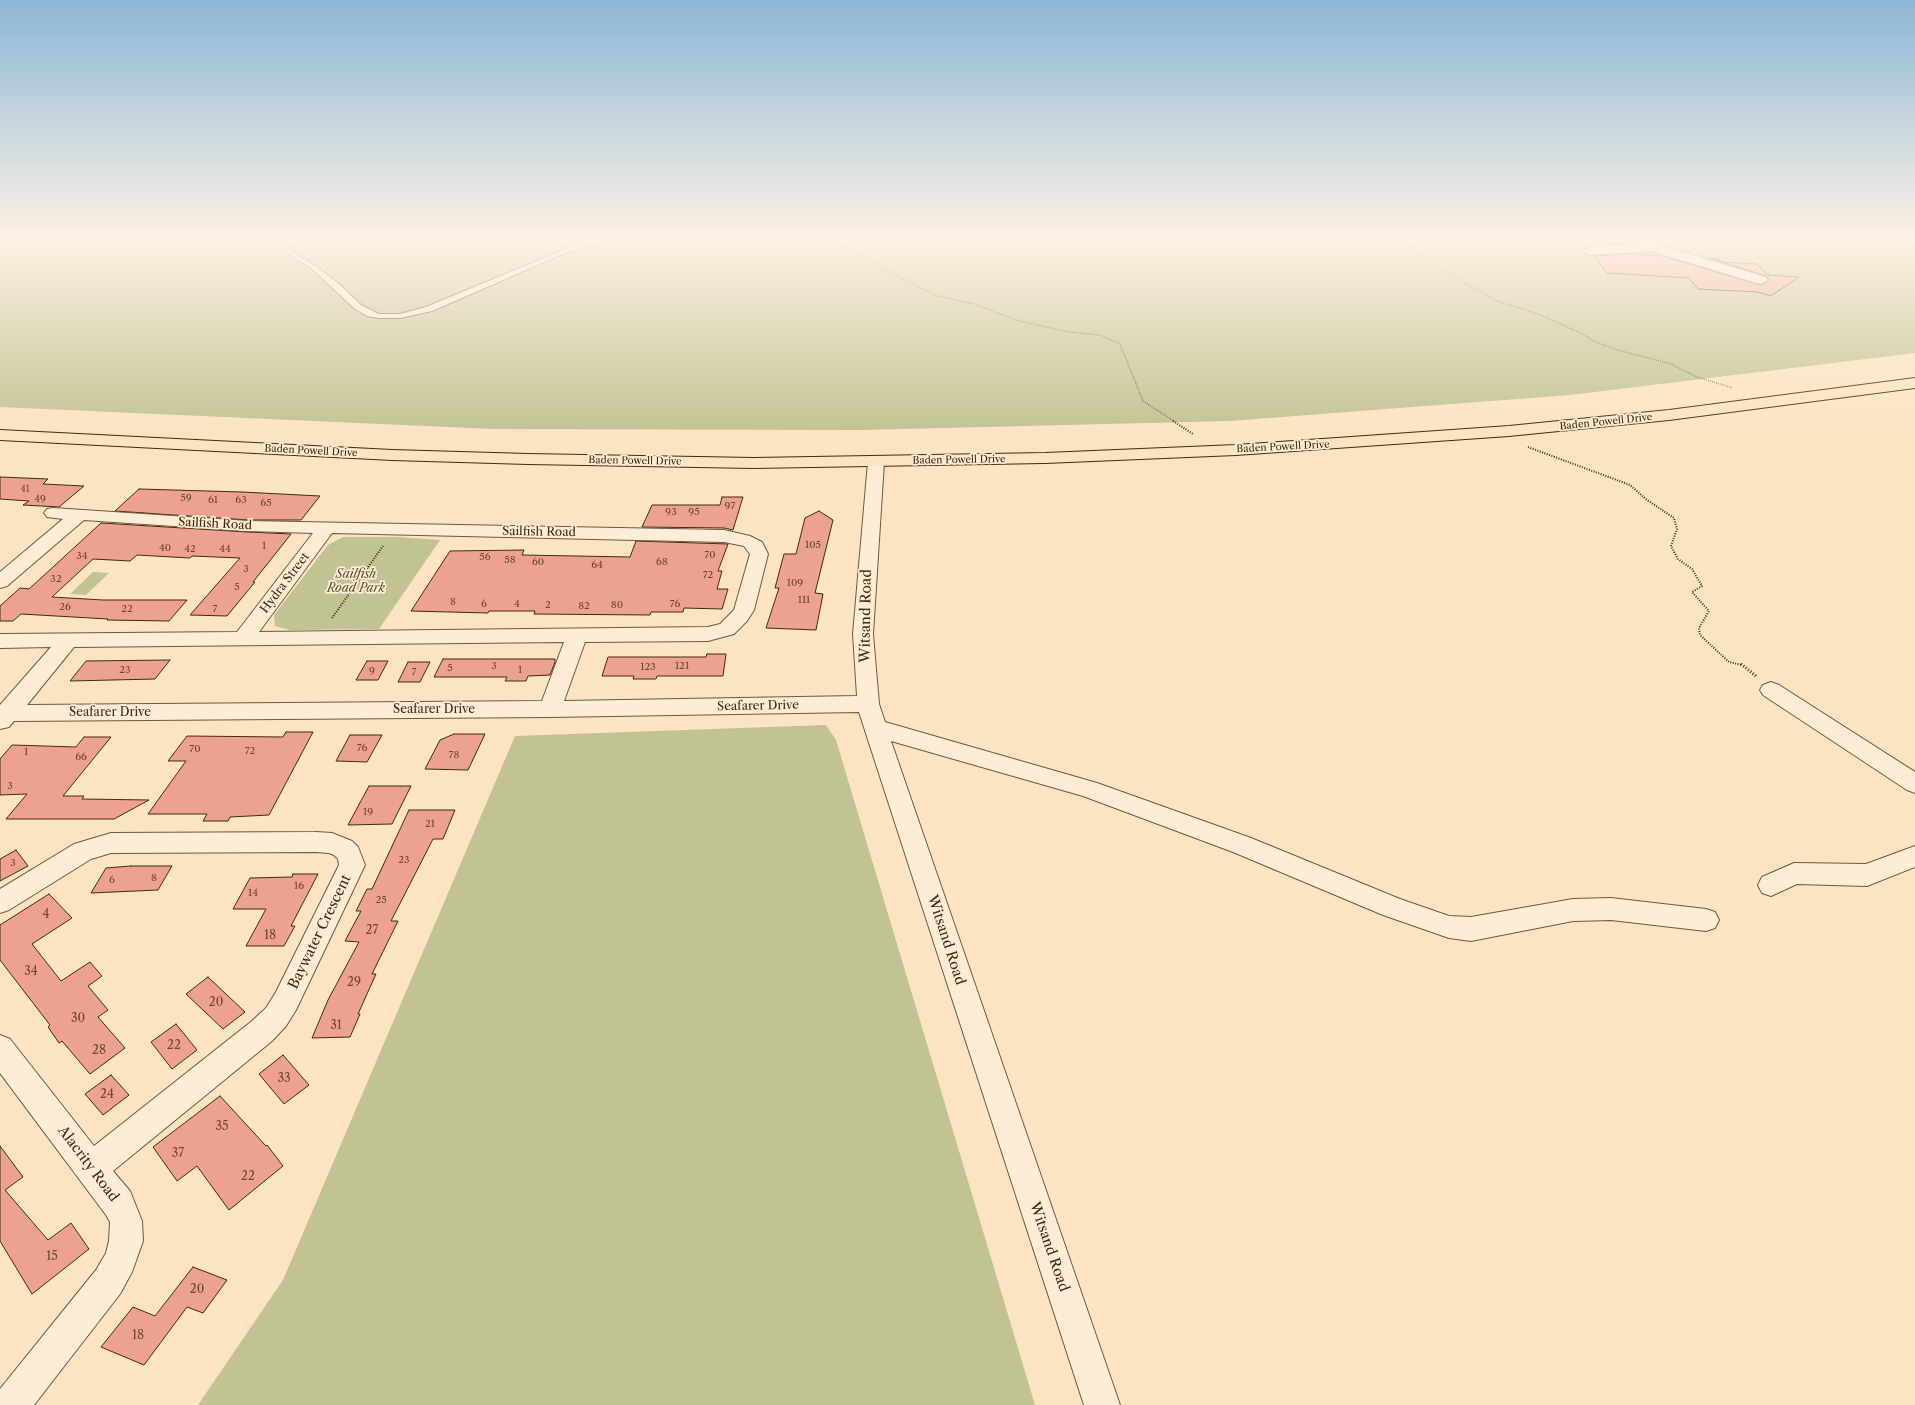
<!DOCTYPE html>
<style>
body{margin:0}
canvas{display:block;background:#fce3c2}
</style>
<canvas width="1915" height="1405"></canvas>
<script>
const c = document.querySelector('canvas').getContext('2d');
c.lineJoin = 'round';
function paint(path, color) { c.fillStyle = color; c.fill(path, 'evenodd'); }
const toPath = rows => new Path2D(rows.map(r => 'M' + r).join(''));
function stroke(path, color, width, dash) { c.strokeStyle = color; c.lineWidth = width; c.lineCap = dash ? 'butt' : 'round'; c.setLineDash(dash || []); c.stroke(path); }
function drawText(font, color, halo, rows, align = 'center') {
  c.font = font + ' "Libre Caslon Text",serif'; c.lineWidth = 3.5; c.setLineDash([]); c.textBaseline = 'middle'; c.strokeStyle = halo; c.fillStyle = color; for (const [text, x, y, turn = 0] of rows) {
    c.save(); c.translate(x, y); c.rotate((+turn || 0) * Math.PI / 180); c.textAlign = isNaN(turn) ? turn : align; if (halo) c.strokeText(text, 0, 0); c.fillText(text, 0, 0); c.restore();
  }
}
const green = toPath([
 [0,237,1915,237,1915,353,1570,395,1229,421,861,430,493,429,0,407],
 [343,537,398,537,440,540,379,629,290,630,275,626,274,615,328,545],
 [93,572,109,573,86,595,70,594],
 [826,725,836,740,1035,1405,198,1405,283,1280,515,736]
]);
const building = toPath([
 [1578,237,1623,237,1627,243,1586,247,1578,237],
 [1635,254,1662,256,1761,285,1769,280,1766,276,1710,258,1718,259,1720,262,1757,264,1768,275,1799,277,1771,296,1757,292,1698,289,1689,278,1607,273,1594,256,1635,254],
 [0,477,48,479,43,484,84,486,59,507,23,505,29,501,0,499,0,477],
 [139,489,242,492,320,496,301,520,248,520,115,511,139,489],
 [722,497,743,497,733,530,724,528,642,527,652,505,720,505,722,497],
 [819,511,833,520,815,593,823,594,816,630,766,628,779,588,775,588,784,554,796,554,805,518,819,511],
 [101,523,248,532,291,534,253,582,255,582,227,616,190,615,240,558,192,556,190,558,137,555,130,561,93,559,52,597,103,600,187,600,169,621,107,620,108,619,21,614,13,621,0,621,0,606,20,588,29,589,101,523],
 [636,541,728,544,718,571,722,571,717,589,728,589,722,609,684,608,683,612,651,612,650,615,534,614,535,611,489,611,488,613,411,611,450,551,524,550,522,555,630,557,636,541],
 [707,654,726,654,723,676,657,676,656,679,633,679,634,676,602,676,608,657,706,657,707,654],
 [443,659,555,659,555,662,550,675,528,676,526,681,505,681,507,677,434,677,443,659],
 [170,660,155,679,70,681,86,661,170,660],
 [367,661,388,661,378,680,356,680,367,661],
 [408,662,430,662,420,682,398,682,408,662],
 [286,732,313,732,269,815,230,817,228,821,203,821,207,814,148,814,186,761,168,761,187,736,283,737,286,732],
 [454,734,485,734,468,770,425,769,440,740,454,734],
 [350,735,382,735,367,762,336,761,350,735],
 [84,737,111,737,63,796,84,796,82,799,149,800,114,819,6,819,27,794,0,795,0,759,12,745,76,747,84,737],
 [369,786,411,786,392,824,348,825,369,786],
 [409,810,455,810,443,839,433,839,391,921,398,921,372,974,376,974,358,1014,360,1014,350,1037,312,1038,328,1000,359,942,345,941,361,911,356,911,367,889,372,889,409,810],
 [16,850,28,866,0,881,0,859,16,850],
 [131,866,172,866,158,890,91,893,106,868,131,866],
 [293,874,318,874,291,926,295,926,284,946,246,946,266,909,233,909,250,878,292,877,293,874],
 [49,894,72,918,32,944,61,981,90,962,102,976,88,986,108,1010,98,1017,125,1048,90,1074,62,1041,59,1043,48,1027,50,1025,0,960,0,925,49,894],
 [208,977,245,1012,223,1029,186,994,208,977],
 [176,1024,197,1050,172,1069,151,1042,176,1024],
 [283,1055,309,1085,284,1104,259,1074,283,1055],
 [111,1075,129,1095,103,1115,85,1094,111,1075],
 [220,1096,266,1146,267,1145,283,1166,229,1210,197,1166,177,1181,153,1147,220,1096],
 [0,1146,23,1177,5,1190,48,1240,71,1223,89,1249,32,1294,0,1241,0,1146],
 [193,1267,227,1280,203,1313,187,1307,144,1365,101,1347,133,1307,155,1316,193,1267]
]);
const pathFar2 = toPath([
 [824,237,934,295,977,305,1019,321,1069,332,1100,335,1120,344,1143,401,1175,422],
 [1397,237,1411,246,1433,265,1497,301,1538,314,1583,334,1593,341,1618,350,1671,364,1697,377,1733,388]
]);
const pathFar1 = toPath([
 [1173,421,1193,434],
 [1528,447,1630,485,1647,500,1674,518,1677,529,1671,546,1678,559,1692,569,1702,586,1692,592,1709,611,1699,628,1700,635,1729,662,1742,665],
 [332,618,383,546]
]);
const path = toPath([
 [1741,664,1756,676]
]);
const service = toPath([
 [272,237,279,237,297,255,314,265,339,284,361,305,379,314,400,314,426,307,568,248,605,237,617,237,572,250,432,311,400,318,379,318,367,316,355,309,310,267,293,257,272,237]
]);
const minor = toPath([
 [1637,237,1650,237,1656,244,1766,277,1768,280,1761,284,1756,283,1651,251,1589,255,1583,251,1589,247,1642,244,1637,237],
 [876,457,882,458,884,462,873,634,879,704,885,722,1097,783,1251,838,1400,899,1449,916,1471,917,1573,899,1611,898,1706,909,1715,912,1719,920,1715,928,1706,931,1611,920,1573,921,1471,941,1449,938,1383,915,1233,852,1083,796,891,741,1120,1405,1084,1405,859,712,550,717,14,721,9,727,0,729,0,705,51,647,0,648,0,634,237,632,313,533,248,531,84,520,7,586,0,588,0,572,63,519,47,517,44,513,47,509,53,508,248,521,724,530,750,536,762,542,768,554,754,610,747,621,734,634,708,641,585,642,564,701,857,696,853,634,868,462,870,458,876,457],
 [332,533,724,542,744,546,750,554,734,610,720,624,708,627,259,632,332,533],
 [564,642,542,701,27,705,74,647,564,642],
 [1771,682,1779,685,1915,772,1915,793,1907,790,1763,695,1760,690,1763,685,1771,682],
 [316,832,332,833,352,841,358,847,365,865,296,1010,286,1026,272,1041,113,1171,130,1191,142,1221,143,1241,132,1272,120,1294,34,1405,0,1405,0,1389,96,1270,106,1253,109,1241,110,1222,106,1215,0,1073,0,1035,10,1039,94,1146,252,1021,266,1008,276,992,339,865,338,859,334,855,329,853,316,852,111,853,91,859,9,910,0,913,0,889,74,844,111,833,316,832],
 [1915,846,1915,867,1867,886,1797,884,1771,896,1762,893,1758,885,1762,877,1794,863,1866,864,1915,846]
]);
const primary = toPath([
 [1915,378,1915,388,1669,420,1509,436,1236,455,1045,463,754,468,528,464,392,460,0,440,0,430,392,450,528,454,754,458,1045,453,1236,445,1509,426,1669,410,1915,378]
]);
const farNumbernames = [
 ["41",25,489]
];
const farStreetnames = [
 ["Baden Powell Drive",1606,422,-6],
 ["Baden Powell Drive",1283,447,-3],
 ["Baden Powell Drive",311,451,3],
 ["Baden Powell Drive",959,460,-1],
 ["Baden Powell Drive",635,461,1]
];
const numberNames = [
 ["59",186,498],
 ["49",40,499],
 ["61",213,500],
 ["63",241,500],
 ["65",266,503],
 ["97",730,506],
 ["93",671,512],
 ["95",694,512],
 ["105",813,545],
 ["1",264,546],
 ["40",165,548],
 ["42",190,549],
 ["44",225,549],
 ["70",710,555],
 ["34",82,556],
 ["56",485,557],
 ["58",510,560],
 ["60",538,562],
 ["68",662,562],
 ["64",597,565],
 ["3",246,569],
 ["72",708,575],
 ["32",56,579],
 ["109",795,583],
 ["5",237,587],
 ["111",804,600],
 ["8",453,602],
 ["6",484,604],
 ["4",517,604],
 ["76",675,604],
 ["2",548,605],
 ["80",617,605],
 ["82",584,606],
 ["26",65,607],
 ["22",127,609],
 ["7",215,609],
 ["3",494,666],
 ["121",682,666],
 ["123",648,667],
 ["5",450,668],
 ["23",125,670],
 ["1",520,670],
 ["9",372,671],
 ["7",414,672],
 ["76",362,748],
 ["70",195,749],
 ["72",250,751],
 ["1",26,752],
 ["78",454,755],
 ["66",81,757],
 ["3",10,786],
 ["19",368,812],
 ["21",430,824],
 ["23",404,860],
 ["3",13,863],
 ["8",154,878],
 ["6",112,880],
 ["16",299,886],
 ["14",253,893],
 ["25",381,900]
];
const streetNames = [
 ["Sailfish Road",215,524,3],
 ["Sailfish Road",539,532,1],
 ["Hydra Street",285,583,-53],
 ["Seafarer Drive",758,706,-1],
 ["Seafarer Drive",434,710],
 ["Seafarer Drive",110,713]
];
const parkNames = [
 ["Sailfish",356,575],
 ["Road Park",356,589]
];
const nearNumbernames = [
 ["4",46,915],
 ["27",372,931],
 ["18",270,936],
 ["34",31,972],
 ["29",354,983],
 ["20",216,1003],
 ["30",78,1019],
 ["31",336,1026],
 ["22",174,1046],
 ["28",99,1051],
 ["33",284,1079],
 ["24",107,1095],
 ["35",222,1127],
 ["37",178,1154],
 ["22",248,1177],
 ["15",52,1257],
 ["20",197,1290],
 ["18",138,1336]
];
const nearStreetnames = [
 ["Witsand Road",866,616,-89],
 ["Baywater Crescent",320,932,-64],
 ["Witsand Road",946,940,72],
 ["Alacrity Road",88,1164,53],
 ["Witsand Road",1049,1247,71]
];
paint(green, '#c1c392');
paint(building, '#eca191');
stroke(building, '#422a0b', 1);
stroke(service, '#705839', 2);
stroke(minor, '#705839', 2);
stroke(primary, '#422a0b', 2);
stroke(pathFar2, '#422a0b', 1.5, [0.5, 1.5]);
stroke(pathFar1, '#422a0b', 2, [1, 1.5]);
stroke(path, '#422a0b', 3, [1, 2]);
paint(service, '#fdedd7');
paint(minor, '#fdedd7');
paint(primary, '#fce3c2');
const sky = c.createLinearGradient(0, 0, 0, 434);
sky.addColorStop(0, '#8cb7d7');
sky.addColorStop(0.55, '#fef2e4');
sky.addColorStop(1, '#fef2e400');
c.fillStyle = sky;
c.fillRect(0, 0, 1915, 434);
drawText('9px', '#6c482c', null, farNumbernames);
drawText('10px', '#422a0b', '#fdedd7', farStreetnames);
drawText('10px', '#6c482c', null, numberNames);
drawText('12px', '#422a0b', '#fdedd7', streetNames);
drawText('italic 12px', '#62502d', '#fdedd7', parkNames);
drawText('12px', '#6c482c', null, nearNumbernames);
drawText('14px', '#422a0b', '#fdedd7', nearStreetnames);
</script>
